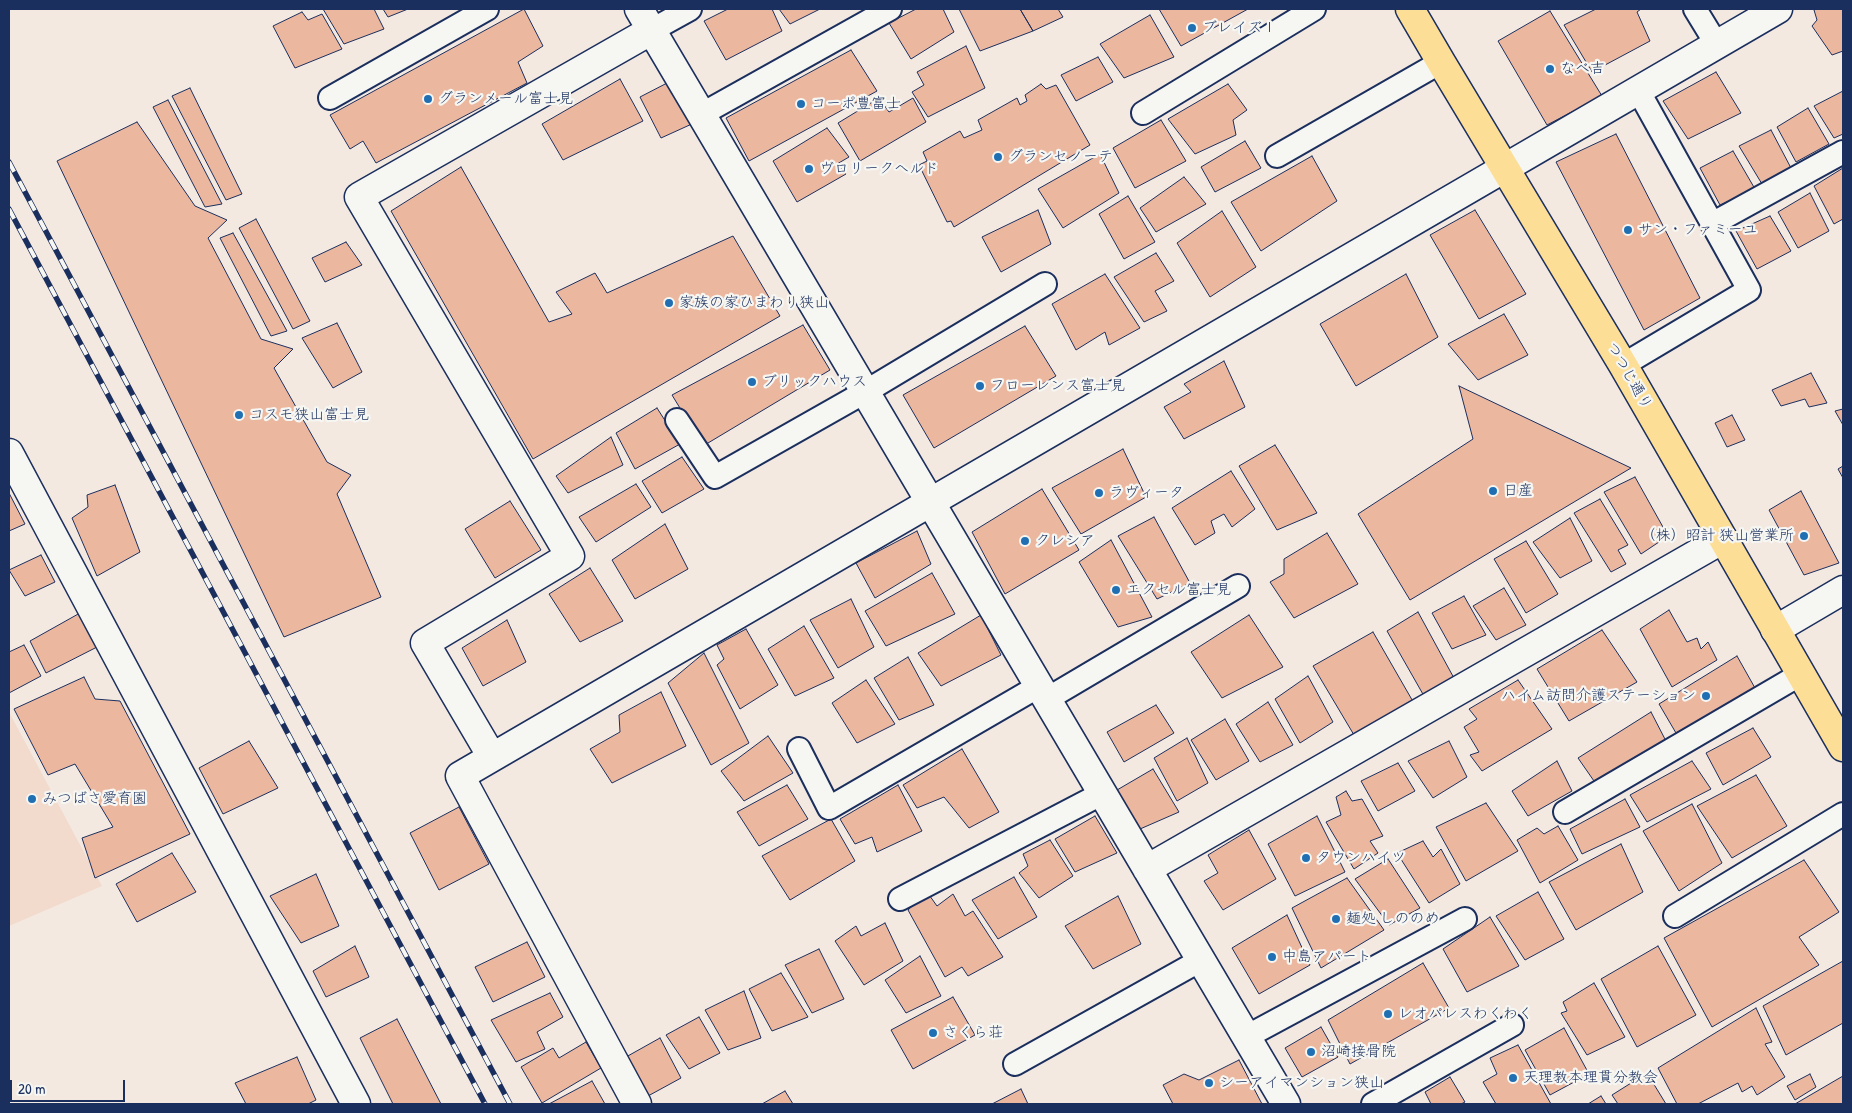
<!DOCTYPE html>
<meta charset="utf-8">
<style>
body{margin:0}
#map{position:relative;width:1852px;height:1113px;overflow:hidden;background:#f4e9e1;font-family:"Patrick Hand",sans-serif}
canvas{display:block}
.frame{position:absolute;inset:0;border:10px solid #1b2f5e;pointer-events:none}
.scale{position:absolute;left:10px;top:1080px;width:115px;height:22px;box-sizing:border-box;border:2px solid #1b2f5e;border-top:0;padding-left:6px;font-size:15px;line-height:18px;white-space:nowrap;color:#1b2f5e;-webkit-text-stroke:4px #f6f6f2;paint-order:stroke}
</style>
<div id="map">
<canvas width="1852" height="1113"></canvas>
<div class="frame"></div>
<div class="scale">20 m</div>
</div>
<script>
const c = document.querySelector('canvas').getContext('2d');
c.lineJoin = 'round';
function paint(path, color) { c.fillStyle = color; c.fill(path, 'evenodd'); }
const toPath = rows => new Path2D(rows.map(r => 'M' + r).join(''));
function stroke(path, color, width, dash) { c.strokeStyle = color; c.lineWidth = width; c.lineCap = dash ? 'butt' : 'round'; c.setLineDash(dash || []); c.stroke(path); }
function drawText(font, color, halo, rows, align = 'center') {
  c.font = font + ' "Patrick Hand","Klee One",sans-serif'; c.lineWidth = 4.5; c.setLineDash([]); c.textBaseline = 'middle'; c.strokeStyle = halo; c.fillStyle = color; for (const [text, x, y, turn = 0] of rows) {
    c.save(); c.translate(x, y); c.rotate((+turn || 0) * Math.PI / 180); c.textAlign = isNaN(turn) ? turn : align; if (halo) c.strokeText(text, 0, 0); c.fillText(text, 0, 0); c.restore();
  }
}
const built = toPath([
 [9,712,102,886,9,926]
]);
const building = toPath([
 [323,9,374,9,384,29,344,44,323,9],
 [383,9,408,9,388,17,383,9],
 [524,9,543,46,518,62,527,83,376,163,363,141,350,149,330,115,524,9],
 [728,9,772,9,782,31,726,60,704,21,728,9],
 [779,9,820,9,790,24,779,9],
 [916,9,943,9,954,32,911,59,889,23,916,9],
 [959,9,1020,9,1033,31,980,51,959,9],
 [1020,9,1058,9,1063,17,1033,31,1020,9],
 [1159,9,1248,9,1181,46,1159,9],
 [1596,9,1641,9,1637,12,1650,41,1592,72,1564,25,1596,9],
 [1816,9,1843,9,1843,51,1832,55,1812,26,1817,20,1814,10,1816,9],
 [1550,11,1602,96,1547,125,1498,41,1550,11],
 [302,12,308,20,322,14,342,49,295,68,273,26,302,12],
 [1150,15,1174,57,1124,78,1100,44,1150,15],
 [966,46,985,88,928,117,912,92,924,85,917,72,966,46],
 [851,50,877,91,749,161,726,118,851,50],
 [1098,57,1113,82,1076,101,1061,75,1098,57],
 [1716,72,1741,113,1688,139,1663,101,1716,72],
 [620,79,643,121,563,160,542,124,620,79],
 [671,81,694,123,661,138,640,97,671,81],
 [1041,84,1046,89,1056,85,1090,145,954,227,951,221,947,222,919,165,927,161,923,152,960,131,964,138,982,130,978,120,1017,98,1020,105,1027,101,1025,95,1041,84],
 [1228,84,1247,110,1233,120,1236,135,1195,154,1168,119,1228,84],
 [190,88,242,194,226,200,172,96,190,88],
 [1843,91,1843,134,1834,138,1814,106,1843,91],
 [879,98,889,112,913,98,926,122,860,161,838,123,879,98],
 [168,100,222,204,205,207,153,107,168,100],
 [1808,108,1829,144,1796,162,1777,127,1808,108],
 [1161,120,1186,161,1135,188,1113,148,1161,120],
 [137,122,195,206,227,220,208,238,261,339,293,349,274,368,327,462,351,475,337,494,381,597,284,637,57,161,137,122],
 [827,128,849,157,837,164,846,174,797,202,773,161,827,128],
 [1771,130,1791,168,1762,184,1739,146,1771,130],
 [1616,134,1700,298,1644,330,1556,162,1616,134],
 [1245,141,1261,168,1215,192,1201,167,1245,141],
 [1733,151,1755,189,1720,205,1700,168,1733,151],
 [1100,154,1119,193,1063,228,1038,189,1100,154],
 [1312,156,1337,201,1261,251,1231,202,1312,156],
 [461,167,549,322,572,314,556,292,595,273,607,293,733,236,780,316,533,459,391,211,461,167],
 [1843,168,1843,219,1834,224,1814,186,1843,168],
 [1184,177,1206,204,1156,232,1140,208,1184,177],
 [1810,193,1829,231,1798,248,1778,212,1810,193],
 [1128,196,1155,242,1124,259,1099,214,1128,196],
 [1038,210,1051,244,1001,272,982,237,1038,210],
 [1475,210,1526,294,1479,319,1430,235,1475,210],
 [1222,211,1256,267,1210,297,1177,243,1222,211],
 [1770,216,1791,251,1757,269,1736,231,1770,216],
 [256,219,310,321,293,329,239,228,256,219],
 [233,233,287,331,271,336,220,238,233,233],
 [346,242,362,265,325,282,312,258,346,242],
 [1156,253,1174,281,1155,291,1167,311,1144,322,1114,277,1156,253],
 [1105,274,1140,328,1109,345,1105,332,1076,350,1052,304,1105,274],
 [1406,274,1438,337,1356,386,1320,324,1406,274],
 [1504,314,1528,355,1478,380,1448,344,1504,314],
 [337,323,362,372,333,388,302,338,337,323],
 [803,325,830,370,703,446,672,395,803,325],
 [1025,326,1056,376,934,448,903,395,1025,326],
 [1224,361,1245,407,1184,439,1164,407,1191,392,1184,384,1224,361],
 [1811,373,1827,403,1809,407,1805,399,1781,406,1772,390,1811,373],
 [1459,386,1631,468,1410,600,1358,514,1473,439,1459,386],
 [657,408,680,444,635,469,616,433,657,408],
 [1843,409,1843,425,1835,411,1843,409],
 [1732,415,1745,440,1727,447,1715,423,1732,415],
 [611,437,623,465,568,493,556,476,611,437],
 [1275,445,1317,513,1277,530,1239,466,1275,445],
 [1123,449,1146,497,1081,534,1052,488,1123,449],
 [682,457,704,489,662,513,642,481,682,457],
 [1843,466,1843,478,1838,469,1843,466],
 [1231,471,1255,509,1232,527,1224,514,1211,521,1215,533,1195,545,1172,508,1231,471],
 [1635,477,1668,536,1641,554,1604,492,1635,477],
 [636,484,651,507,596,542,579,517,636,484],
 [115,485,140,552,97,576,72,518,88,507,87,495,115,485],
 [1042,489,1079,550,1005,594,972,532,1042,489],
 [1801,491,1839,563,1804,575,1769,510,1801,491],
 [9,493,25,524,9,531,9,493],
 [1600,499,1628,545,1618,550,1626,564,1611,572,1574,513,1600,499],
 [510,501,541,550,495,578,465,529,510,501],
 [1154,517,1190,583,1157,599,1118,536,1154,517],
 [1570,518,1592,561,1560,578,1533,542,1570,518],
 [665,524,688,569,635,599,612,560,665,524],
 [917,531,931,564,875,598,856,563,917,531],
 [1327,533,1358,584,1294,618,1270,582,1284,574,1284,559,1327,533],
 [1111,540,1152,617,1118,627,1079,562,1111,540],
 [1526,541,1558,594,1526,613,1494,559,1526,541],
 [41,555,55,582,25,596,9,570,41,555],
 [590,568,623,621,580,642,549,594,590,568],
 [932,573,955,614,886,646,865,611,932,573],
 [1504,588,1526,625,1496,640,1473,606,1504,588],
 [1464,596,1486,635,1452,649,1432,613,1464,596],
 [851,599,874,647,838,668,810,620,851,599],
 [1669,610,1687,642,1697,638,1701,649,1708,642,1717,660,1672,687,1640,629,1669,610],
 [1418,612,1455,680,1424,696,1387,631,1418,612],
 [80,613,99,646,46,673,30,641,80,613],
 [981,615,1001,655,941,686,918,653,981,615],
 [1249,615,1283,667,1222,698,1191,652,1249,615],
 [507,620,526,662,483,686,462,648,507,620],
 [804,626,834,678,795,696,768,649,804,626],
 [746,629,778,685,740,709,717,665,724,659,717,645,746,629],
 [1602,630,1637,682,1569,721,1537,669,1602,630],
 [1373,632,1415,705,1354,735,1313,666,1373,632],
 [24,645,41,676,9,693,9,652,24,645],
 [704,653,749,743,711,765,668,683,704,653],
 [1737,656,1755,688,1676,733,1659,704,1737,656],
 [908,657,934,705,899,720,874,678,908,657],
 [1308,676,1333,722,1300,743,1275,699,1308,676],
 [84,677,95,699,120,701,190,834,95,878,82,838,113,827,75,764,48,775,14,709,84,677],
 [866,680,895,724,857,743,832,703,866,680],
 [1518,680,1552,729,1482,771,1470,755,1479,752,1464,727,1477,719,1469,709,1518,680],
 [661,692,686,746,612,783,590,749,620,732,619,715,661,692],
 [1268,702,1293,745,1260,762,1236,724,1268,702],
 [1156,705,1174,733,1124,762,1107,732,1156,705],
 [1651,712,1667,743,1594,781,1578,758,1651,712],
 [1225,719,1249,761,1216,780,1191,740,1225,719],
 [1753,728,1771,757,1723,785,1706,753,1753,728],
 [768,736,793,773,744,801,721,771,768,736],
 [1187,738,1208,783,1177,801,1154,758,1187,738],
 [249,741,278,788,223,814,199,768,249,741],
 [1449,741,1467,777,1433,798,1408,761,1449,741],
 [962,749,999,812,969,828,944,797,917,808,903,785,962,749],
 [1557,761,1572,791,1528,816,1512,791,1557,761],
 [1692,761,1711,789,1647,822,1630,795,1692,761],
 [1398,763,1415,791,1378,811,1361,781,1398,763],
 [1153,769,1179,812,1140,829,1117,790,1153,769],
 [1756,775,1787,826,1732,858,1697,806,1756,775],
 [787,785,808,819,759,846,737,812,787,785],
 [898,785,922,831,877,852,872,837,855,844,840,819,898,785],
 [1346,791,1352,801,1362,799,1383,836,1370,841,1378,853,1354,869,1326,822,1341,815,1336,797,1346,791],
 [1625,799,1640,827,1582,854,1570,829,1625,799],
 [1486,803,1518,851,1466,881,1436,827,1486,803],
 [1692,804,1722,863,1679,891,1643,831,1692,804],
 [459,807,489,864,439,890,410,833,459,807],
 [1095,816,1117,853,1075,872,1055,839,1095,816],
 [1317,816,1345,872,1295,896,1268,844,1317,816],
 [831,819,855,861,790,900,762,856,831,819],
 [1558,826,1578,860,1540,883,1517,840,1537,828,1544,834,1558,826],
 [1249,830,1276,879,1223,910,1204,881,1218,873,1208,855,1249,830],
 [1050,840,1073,876,1039,898,1019,873,1028,866,1023,854,1050,840],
 [1423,841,1433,857,1441,849,1460,884,1429,903,1397,853,1423,841],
 [1621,844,1643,892,1576,930,1549,882,1621,844],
 [172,853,196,892,137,922,116,884,172,853],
 [1388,859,1420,908,1389,925,1355,879,1388,859],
 [1804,860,1839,912,1799,937,1819,965,1712,1027,1664,938,1804,860],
 [316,874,339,926,301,943,270,896,316,874],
 [1014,877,1037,917,998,939,972,900,1014,877],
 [1347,878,1384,930,1321,968,1292,908,1347,878],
 [927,892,937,906,953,894,965,916,973,911,1003,957,968,976,962,967,945,977,908,910,927,892],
 [1538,892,1564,939,1525,960,1496,916,1538,892],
 [1118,896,1141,944,1093,969,1065,926,1118,896],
 [1287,915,1310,965,1259,994,1232,948,1287,915],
 [1490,917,1519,966,1467,992,1443,949,1490,917],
 [885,923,903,961,864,985,835,941,856,926,861,936,885,923],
 [527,942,545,977,493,1002,475,967,527,942],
 [355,946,369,977,326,997,313,971,355,946],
 [1658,946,1696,1015,1637,1047,1601,979,1658,946],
 [819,949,844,999,812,1013,785,965,819,949],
 [920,956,941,996,906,1013,885,980,920,956],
 [1843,961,1843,1023,1786,1055,1763,1006,1843,961],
 [1423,963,1449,1008,1350,1064,1328,1020,1423,963],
 [781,973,808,1017,772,1031,749,989,781,973],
 [1594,983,1625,1037,1587,1055,1561,1013,1567,1011,1563,1002,1594,983],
 [744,991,761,1038,728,1050,705,1010,744,991],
 [550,993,563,1017,537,1032,545,1049,516,1062,491,1020,550,993],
 [953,997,975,1035,913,1069,891,1030,953,997],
 [1756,1008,1772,1042,1765,1044,1785,1077,1757,1095,1752,1086,1742,1092,1738,1083,1698,1104,1677,1104,1658,1068,1756,1008],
 [699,1017,720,1053,689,1069,666,1035,699,1017],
 [397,1019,441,1104,393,1104,360,1038,397,1019],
 [1321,1027,1338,1057,1302,1077,1285,1048,1321,1027],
 [1564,1028,1589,1074,1550,1095,1525,1050,1564,1028],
 [660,1038,681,1078,648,1096,626,1057,660,1038],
 [586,1042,601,1068,542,1103,521,1067,553,1048,559,1058,586,1042],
 [1518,1045,1551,1104,1496,1104,1483,1082,1497,1074,1490,1058,1518,1045],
 [297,1057,316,1100,308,1104,246,1104,235,1083,297,1057],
 [1239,1060,1262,1104,1173,1104,1163,1085,1184,1074,1199,1080,1239,1060],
 [1647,1073,1666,1104,1618,1104,1612,1095,1647,1073],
 [1810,1074,1816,1087,1795,1100,1787,1086,1810,1074],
 [1843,1076,1843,1104,1795,1104,1843,1076],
 [1450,1077,1465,1102,1461,1104,1431,1104,1425,1092,1450,1077],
 [592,1081,605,1104,549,1104,592,1081],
 [1021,1089,1028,1104,992,1104,1021,1089],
 [785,1091,793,1104,762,1104,785,1091],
 [1601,1096,1606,1104,1588,1104,1601,1096]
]);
const service = toPath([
 [1695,9,1717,45],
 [652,30,690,9],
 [330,98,487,9],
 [1143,113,1314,9],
 [702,114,890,9],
 [1277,156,1441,62],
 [1712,224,1843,152],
 [1623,365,1749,290,1638,90],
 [677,420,715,477,865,392,1045,284],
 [1047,699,1238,586],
 [799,749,829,808,1039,686],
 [1565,812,1801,674],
 [900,899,1103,793],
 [1675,916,1843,814],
 [1246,1037,1465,919],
 [1015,1064,1201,960],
 [1373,1104,1512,1025]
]);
const minor = toPath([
 [639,9,1286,1104],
 [9,453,356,1104],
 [1775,630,1843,590],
 [492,757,425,643,570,556,359,197,652,30],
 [1147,869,1723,539],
 [637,1104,460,776,1778,9]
]);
const primary = toPath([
 [1410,9,1441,62,1623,365,1843,747]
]);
const rail = toPath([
 [9,162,510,1104],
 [9,209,485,1104]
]);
const markers = [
 [1192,28,5,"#1f6fb2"],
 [1550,69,5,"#1f6fb2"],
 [428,99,5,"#1f6fb2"],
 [801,104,5,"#1f6fb2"],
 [998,157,5,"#1f6fb2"],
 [809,169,5,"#1f6fb2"],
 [1628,230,5,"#1f6fb2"],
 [669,303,5,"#1f6fb2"],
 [752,382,5,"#1f6fb2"],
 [980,386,5,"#1f6fb2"],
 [239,415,5,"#1f6fb2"],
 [1493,491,5,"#1f6fb2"],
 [1099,493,5,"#1f6fb2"],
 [1804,536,5,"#1f6fb2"],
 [1025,541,5,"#1f6fb2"],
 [1116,590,5,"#1f6fb2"],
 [1706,696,5,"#1f6fb2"],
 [32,799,5,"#1f6fb2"],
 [1306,858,5,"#1f6fb2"],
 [1336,919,5,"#1f6fb2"],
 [1272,957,5,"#1f6fb2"],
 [1388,1014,5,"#1f6fb2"],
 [933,1033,5,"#1f6fb2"],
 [1311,1052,5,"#1f6fb2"],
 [1513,1078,5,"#1f6fb2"],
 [1209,1083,5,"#1f6fb2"]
];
const poiNames = [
 ["ブレイズⅠ",1202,28],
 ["なべ吉",1560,69],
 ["グランメール富士見",438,99],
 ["コーポ豊富士",811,104],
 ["グランセノーテ",1008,157],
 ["ヴロリークヘルド",819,169],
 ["サン・ファミーユ",1638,230],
 ["家族の家ひまわり狭山",679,303],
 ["ブリックハウス",762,382],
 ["フローレンス富士見",990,386],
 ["コスモ狭山富士見",249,415],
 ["日産",1503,491],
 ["ラヴィータ",1109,493],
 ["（株）昭計 狭山営業所",1794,536,"right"],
 ["クレシア",1035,541],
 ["エクセル富士見",1126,590],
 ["ハイム訪問介護ステーション",1696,696,"right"],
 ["みつばさ愛育園",42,799],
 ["タウンハイツ",1316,858],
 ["麺処 しののめ",1346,919],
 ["中島アパート",1282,957],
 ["レオパレスわくわく",1398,1014],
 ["さくら荘",943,1033],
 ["沼崎接骨院",1321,1052],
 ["天理教本理貫分教会",1523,1078],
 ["シーアイマンション狭山",1219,1083]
];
const streetNames = [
 ["つつじ通り",1629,376,60]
];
paint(built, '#f2dacd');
paint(building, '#ecb79f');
stroke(building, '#1b2f5e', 1);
stroke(service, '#1b2f5e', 26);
stroke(minor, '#1b2f5e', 31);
stroke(primary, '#1b2f5e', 31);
stroke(service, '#f6f6f2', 22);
stroke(minor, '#f6f6f2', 28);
stroke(primary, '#fdde96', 28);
stroke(rail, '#1b2f5e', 5.5);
stroke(rail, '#f6f6f2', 4, [11]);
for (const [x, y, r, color] of markers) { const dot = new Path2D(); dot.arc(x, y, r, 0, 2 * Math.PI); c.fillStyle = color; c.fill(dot); stroke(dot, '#f6f6f2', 2); }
drawText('15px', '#1b2f5e', '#f6f6f2', poiNames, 'left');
drawText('15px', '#1b2f5e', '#f6f6f2', streetNames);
</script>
